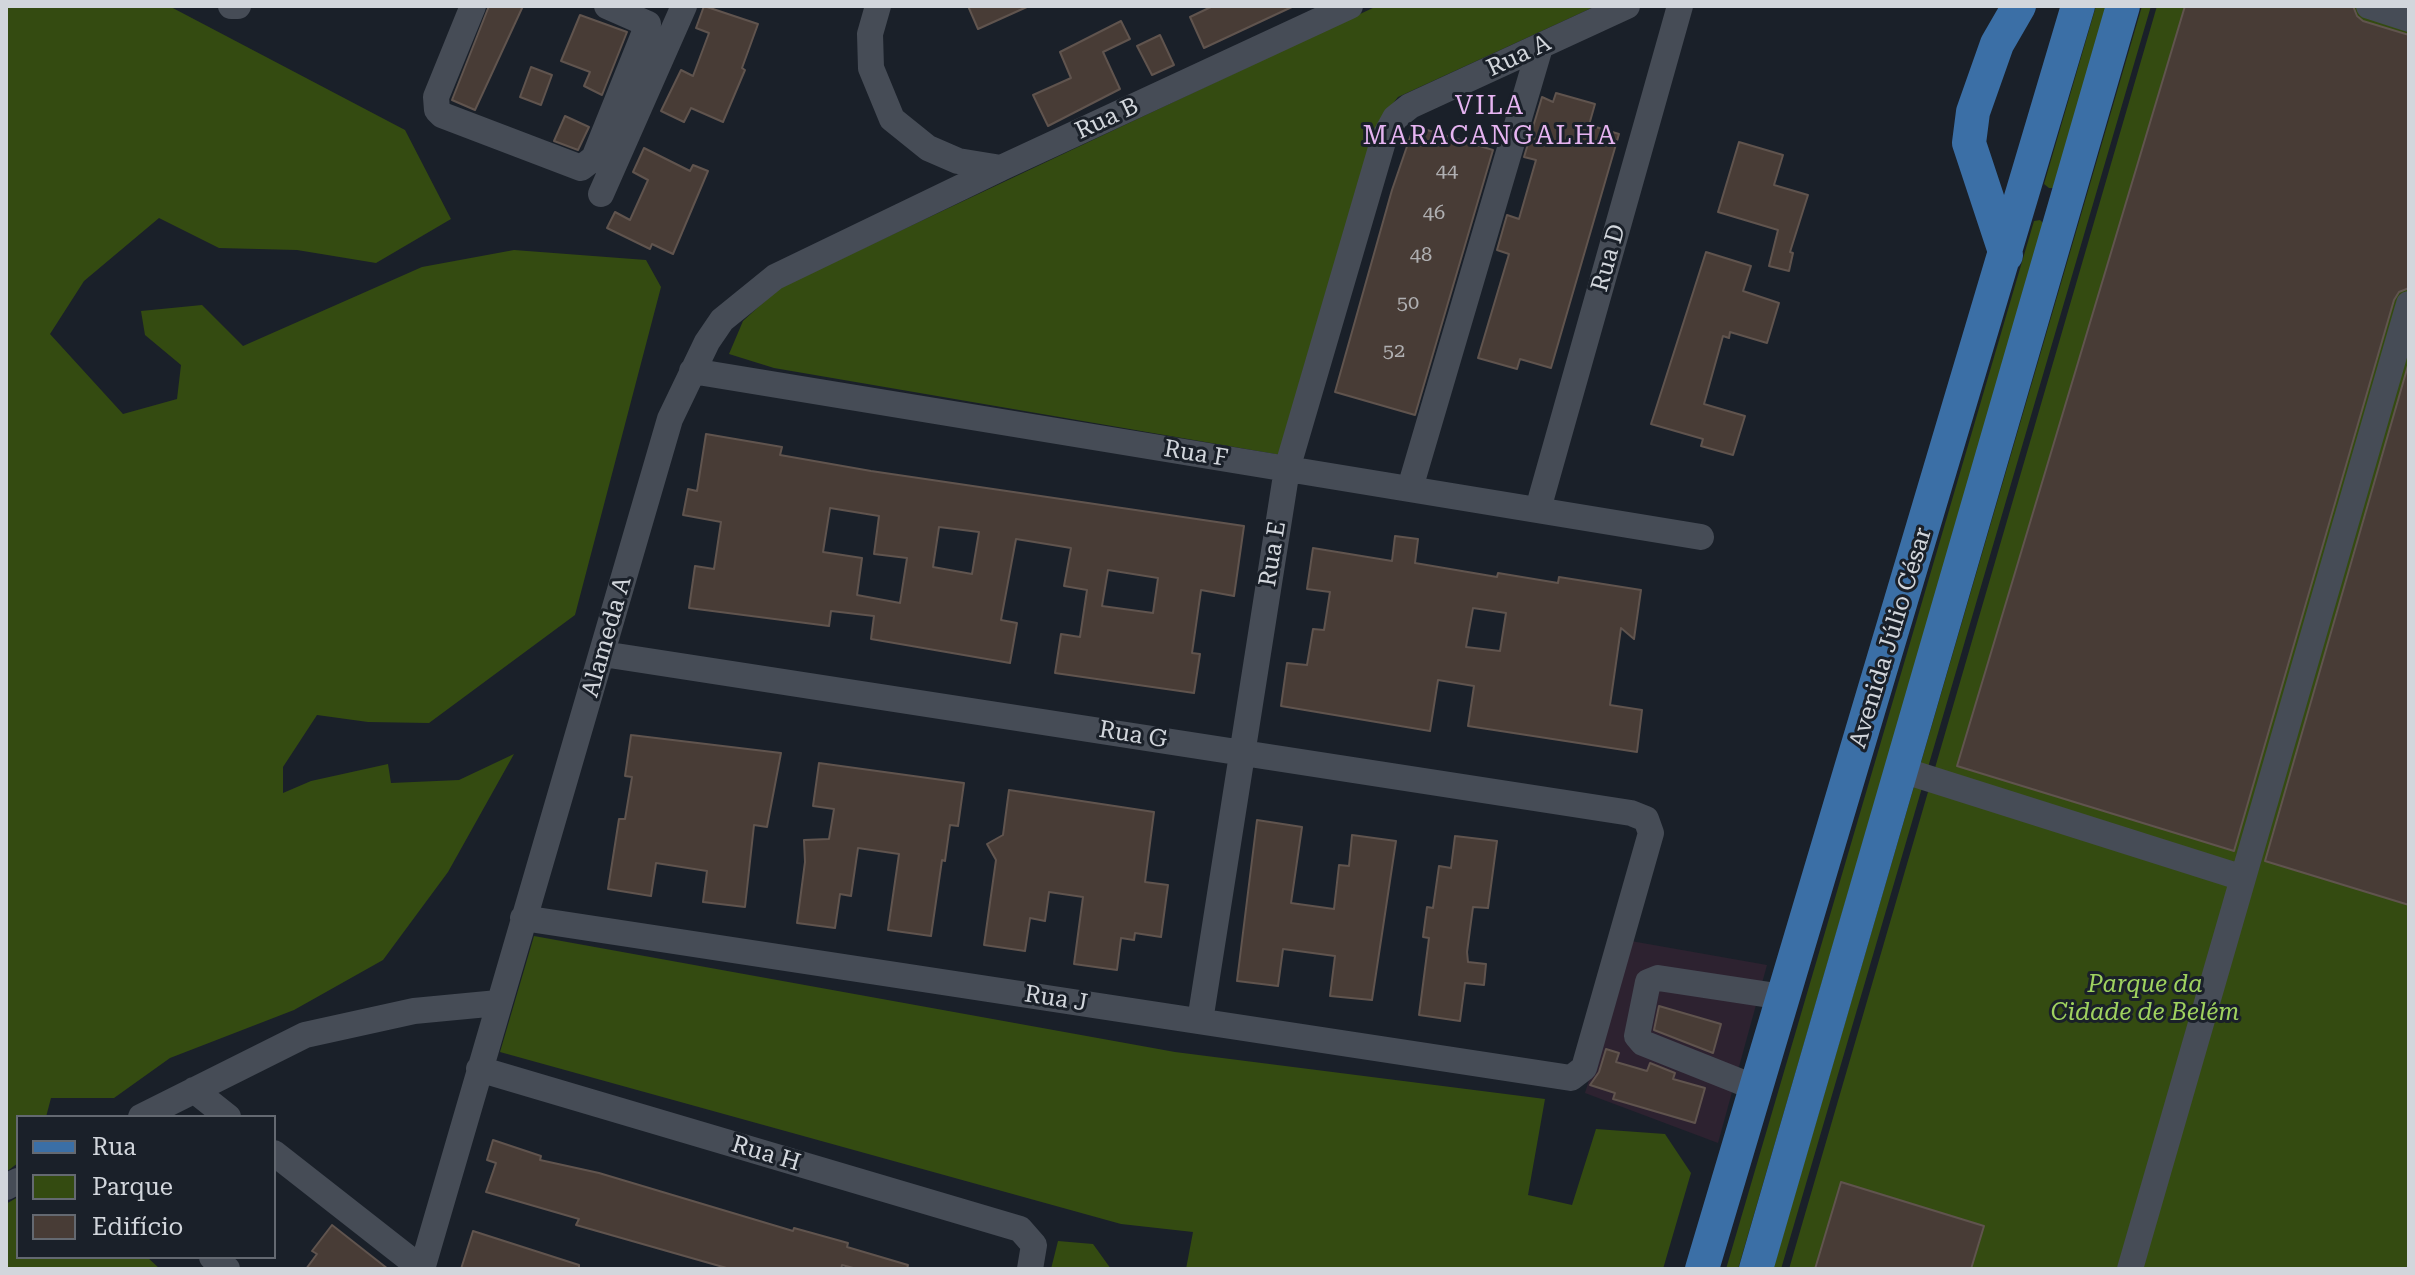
<!DOCTYPE html>
<meta charset="utf-8">
<style>
body{margin:0}
#map{position:relative;width:2415px;height:1275px;overflow:hidden;background:#1a2029;font-family:"Roboto Serif",serif}
canvas{display:block}
.frame{position:absolute;inset:0;border:8px solid #d2d6dc;pointer-events:none}
.legend{position:absolute;left:16px;top:1115px;width:260px;height:144px;box-sizing:border-box;background:#1a2029;border:2px solid #646971;margin:0;padding:10px 14px;list-style:none;font-size:24px;color:#d2d6dc}
.legend li{display:flex;align-items:center;gap:16px;height:40px}
.legend b{width:40px;border:2px solid #646971}
</style>
<div id="map">
<canvas width="2415" height="1275"></canvas>
<div class="frame"></div>
<ul class="legend">
<li><b style="height:10px;background:#3b6fa6"></b>Rua</li>
<li><b style="height:22px;background:#344b11"></b>Parque</li>
<li><b style="height:22px;background:#483c36"></b>Edifício</li>
</ul>
</div>
<script>
const c = document.querySelector('canvas').getContext('2d');
c.lineJoin = 'round';
function paint(path, color) { c.fillStyle = color; c.fill(path, 'evenodd'); }
const toPath = rows => new Path2D(rows.map(r => 'M' + r).join(''));
function stroke(path, color, width, dash) { c.strokeStyle = color; c.lineWidth = width; c.lineCap = dash ? 'butt' : 'round'; c.setLineDash(dash || []); c.stroke(path); }
function drawText(font, color, halo, rows, align = 'center') {
  c.font = font + ' "Roboto Serif",serif'; c.lineWidth = 6; c.setLineDash([]); c.textBaseline = 'middle'; c.strokeStyle = halo; c.fillStyle = color; for (const [text, x, y, turn = 0] of rows) {
    c.save(); c.translate(x, y); c.rotate((+turn || 0) * Math.PI / 180); c.textAlign = isNaN(turn) ? turn : align; if (halo) c.strokeText(text, 0, 0); c.fillText(text, 0, 0); c.restore();
  }
}
const commercial = toPath([
 [1631,941,1767,965,1718,1143,1585,1093]
]);
const green = toPath([
 [6,6,169,6,405,130,451,219,376,263,297,250,219,248,159,218,84,281,50,334,123,414,177,399,181,365,145,335,141,311,202,305,243,346,422,267,514,250,646,260,661,287,575,615,429,723,368,722,317,715,283,767,283,793,311,781,388,764,391,783,459,780,514,754,448,872,383,960,294,1010,170,1058,114,1098,51,1098,46,1117,18,1117,18,1163,6,1172],
 [1377,6,1596,6,1398,97,1380,120,1281,455,774,368,729,354,743,321,779,288],
 [2096,6,2109,6,2053,188,2049,188,2044,184],
 [2142,6,2151,6,1781,1269,1773,1269],
 [2157,6,2409,6,2409,1269,1789,1269],
 [2040,220,2044,224,1738,1269,1726,1269,2034,221],
 [534,936,1175,1052,1545,1099,1528,1195,1572,1205,1596,1129,1665,1134,1691,1173,1663,1269,1186,1269,1193,1232,1121,1224,500,1052],
 [18,1197,18,1257,147,1257,160,1269,6,1269,6,1204],
 [1058,1241,1093,1244,1111,1269,1051,1269]
]);
const building = toPath([
 [489,6,523,6,475,110,452,100,489,6],
 [704,6,758,24,742,68,745,70,723,122,691,108,684,122,661,111,681,70,693,76,709,33,696,28,704,6],
 [968,6,1029,6,978,29,968,6],
 [1213,6,1294,6,1204,48,1190,17,1213,6],
 [2185,6,2353,6,2357,16,2363,21,2409,35,2409,288,2399,292,2394,300,2234,851,1957,766,2185,6],
 [580,15,627,32,602,95,584,86,590,72,561,61,580,15],
 [1121,21,1130,39,1103,52,1120,89,1048,126,1033,95,1071,78,1060,52,1121,21],
 [1160,35,1174,65,1152,75,1137,46,1160,35],
 [531,67,552,75,541,105,520,97,531,67],
 [1556,93,1595,104,1589,125,1619,134,1551,368,1520,359,1517,369,1478,358,1509,254,1497,250,1507,215,1519,219,1536,160,1524,157,1542,97,1553,102,1556,93],
 [565,116,589,127,578,150,554,141,565,116],
 [1414,126,1493,150,1415,415,1335,392,1392,190,1414,126],
 [1739,142,1783,155,1774,185,1808,195,1790,252,1793,253,1789,271,1769,266,1778,230,1718,212,1739,142],
 [644,148,690,171,693,165,708,171,673,254,652,244,650,249,607,228,615,212,630,220,648,180,633,172,644,148],
 [1706,252,1751,266,1743,291,1779,303,1767,343,1730,332,1729,338,1723,336,1704,404,1745,416,1733,455,1701,446,1703,439,1651,424,1706,252],
 [2409,362,2409,905,2265,861,2409,362],
 [706,434,782,447,780,455,871,471,1244,526,1234,596,1201,590,1192,653,1200,654,1194,693,1055,673,1061,634,1080,637,1087,590,1064,586,1071,548,1016,539,1001,620,1017,623,1010,663,871,639,874,616,831,611,829,626,689,608,695,566,714,569,721,522,683,515,688,489,697,491,706,434],
 [830,508,879,516,874,554,907,558,900,603,857,595,862,558,823,552,830,508],
 [939,527,979,532,972,574,933,567,939,527],
 [1108,570,1158,578,1153,613,1102,606,1108,570],
 [1395,536,1418,539,1415,563,1497,577,1498,573,1558,583,1559,577,1641,590,1634,639,1621,628,1610,705,1642,710,1637,752,1468,726,1474,686,1438,680,1430,731,1281,706,1287,663,1307,665,1313,629,1324,630,1330,592,1307,589,1313,548,1392,561,1395,536],
 [1473,608,1506,613,1500,651,1466,647,1473,608],
 [631,735,781,753,767,827,754,825,745,907,703,902,707,871,656,863,651,896,608,889,619,819,625,819,632,777,625,776,631,735],
 [819,763,964,783,958,826,950,825,945,861,942,860,931,936,888,930,899,854,858,848,851,896,840,894,835,928,797,923,805,862,804,840,829,839,834,809,813,806,819,763],
 [1009,790,1154,812,1145,882,1168,885,1161,937,1135,933,1134,940,1121,938,1117,970,1074,964,1083,897,1049,892,1045,921,1030,918,1025,951,984,945,996,860,987,844,1003,835,1009,790],
 [1257,820,1302,827,1291,903,1334,909,1339,865,1349,866,1352,835,1396,841,1372,1000,1330,996,1335,956,1283,949,1278,986,1237,981,1257,820],
 [1455,836,1497,841,1488,908,1473,907,1467,952,1468,962,1486,964,1484,985,1465,983,1460,1021,1419,1015,1429,938,1423,937,1427,907,1433,908,1439,866,1451,868,1455,836],
 [1659,1006,1721,1024,1713,1053,1654,1030,1659,1006],
 [1606,1049,1619,1053,1616,1062,1647,1071,1650,1063,1675,1073,1673,1079,1705,1088,1695,1123,1613,1099,1615,1093,1590,1085,1599,1072,1606,1049],
 [493,1140,541,1156,540,1160,599,1173,793,1231,794,1228,848,1243,847,1247,908,1265,907,1269,857,1269,842,1265,841,1269,730,1269,576,1225,579,1219,486,1192,496,1163,487,1160,493,1140],
 [1841,1182,1984,1226,1971,1269,1815,1269,1841,1182],
 [332,1225,388,1269,306,1269,317,1254,312,1251,332,1225],
 [473,1231,579,1265,579,1269,461,1269,473,1231]
]);
const minor = toPath([
 [231,6,238,6],
 [473,6,436,97,437,110,442,115,581,168,594,158,648,24,607,6],
 [878,6,870,34,871,68,892,119,928,148,958,161,1001,168,1350,6],
 [2369,6,2409,19],
 [601,194,684,6],
 [692,371,1701,537],
 [1410,488,1540,47],
 [1538,509,1680,6],
 [1902,770,2243,878],
 [523,918,1571,1078,1584,1068,1651,833,1646,819,1631,813,603,654],
 [1200,1021,1287,469,1384,138,1395,118,1410,106,1627,6],
 [479,1069,1020,1229,1034,1245,1030,1269],
 [1756,1088,1643,1043,1637,1036,1648,982,1658,978,1783,997],
 [194,1090,228,1117],
 [141,1117,305,1035,414,1011,498,1003],
 [274,1153,422,1269],
 [6,1187,18,1181],
 [212,1257,227,1269],
 [422,1269,670,419,707,342,722,320,775,277,1001,168],
 [2130,1269,2409,304]
]);
const major = toPath([
 [2006,255,1969,143,1973,112,1997,44,2019,6],
 [1702,1269,2078,6],
 [1756,1269,2123,6]
]);
const numberNames = [
 ["44",1447,171],
 ["46",1434,213],
 ["48",1421,255],
 ["50",1408,303],
 ["52",1394,351]
];
const streetNames = [
 ["Rua A",1519,56,-25],
 ["Rua B",1107,119,-25],
 ["Rua D",1609,258,-74],
 ["Rua F",1196,454,9],
 ["Rua E",1273,554,-81],
 ["Alameda A",607,637,-74],
 ["Avenida Júlio César",1891,638,-73],
 ["Rua G",1133,735,9],
 ["Rua J",1056,999,9],
 ["Rua H",766,1154,17]
];
const parkNames = [
 ["Parque da",2145,985],
 ["Cidade de Belém",2145,1013]
];
const neighbourhoodNames = [
 ["VILA",1490,106],
 ["MARACANGALHA",1490,136]
];
paint(commercial, '#2d2230');
paint(green, '#344b11');
paint(building, '#483c36');
stroke(building, '#60544e', 2);
stroke(minor, '#464c56', 26);
stroke(major, '#3b6fa6', 34);
drawText('20px', '#b0b0b2', null, numberNames);
drawText('24px', '#d2d6dc', '#1a2029', streetNames);
drawText('italic 24px', '#9fd25f', '#1a2029', parkNames);
c.letterSpacing = '2px';
drawText('26px', '#e6b4f1', '#1a2029', neighbourhoodNames);
c.letterSpacing = '0px';
</script>
